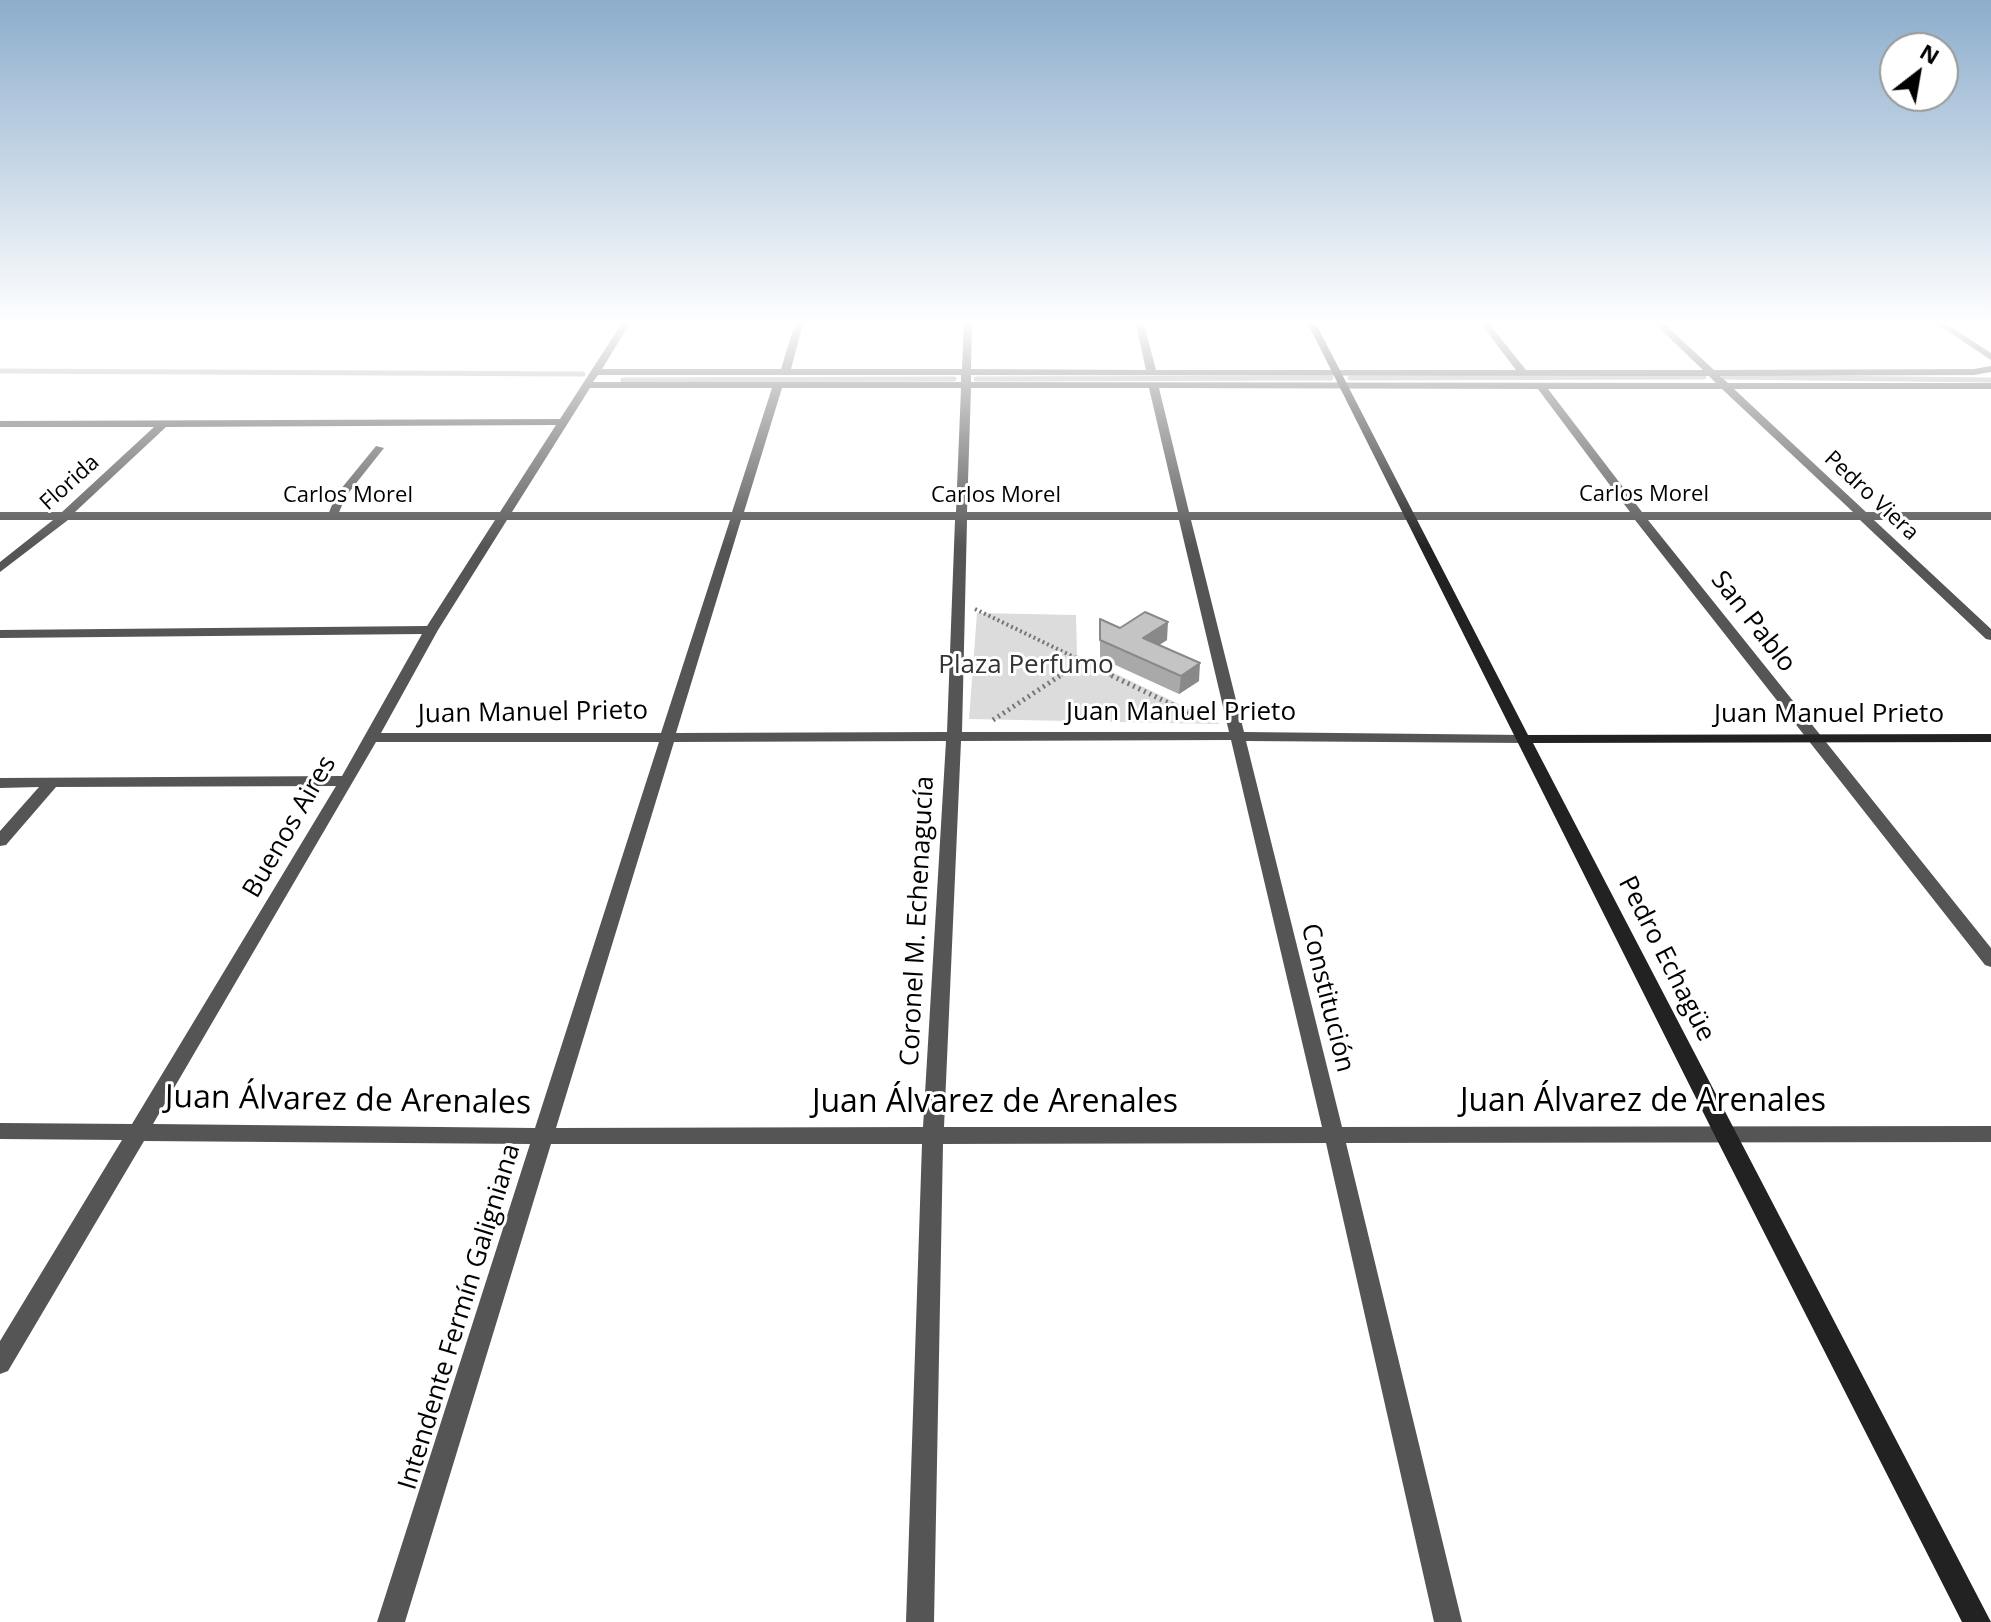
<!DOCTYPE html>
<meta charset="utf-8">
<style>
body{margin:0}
#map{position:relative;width:1991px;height:1622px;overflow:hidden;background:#fff;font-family:"Open Sans",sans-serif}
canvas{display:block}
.north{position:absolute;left:1879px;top:32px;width:80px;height:80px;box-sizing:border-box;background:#fff;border:2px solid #999;border-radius:50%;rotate:31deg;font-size:22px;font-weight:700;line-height:32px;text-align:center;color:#000}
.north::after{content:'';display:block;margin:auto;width:28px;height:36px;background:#000;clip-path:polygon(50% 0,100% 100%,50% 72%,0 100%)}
</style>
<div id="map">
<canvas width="1991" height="1622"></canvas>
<div class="north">N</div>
</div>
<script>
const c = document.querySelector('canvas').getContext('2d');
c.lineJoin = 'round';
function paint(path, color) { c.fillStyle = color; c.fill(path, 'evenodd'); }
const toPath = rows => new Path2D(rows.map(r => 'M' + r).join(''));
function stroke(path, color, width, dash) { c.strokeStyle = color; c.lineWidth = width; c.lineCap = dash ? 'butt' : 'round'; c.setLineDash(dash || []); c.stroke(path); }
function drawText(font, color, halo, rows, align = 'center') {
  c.font = font + ' "Open Sans",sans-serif'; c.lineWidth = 6; c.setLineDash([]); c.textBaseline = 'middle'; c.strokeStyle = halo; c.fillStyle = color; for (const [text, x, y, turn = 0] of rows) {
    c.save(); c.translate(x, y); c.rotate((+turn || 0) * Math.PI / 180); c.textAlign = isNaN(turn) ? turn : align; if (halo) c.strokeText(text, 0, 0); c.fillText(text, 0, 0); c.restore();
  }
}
const green = toPath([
 [977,613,1076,615,1077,655,1220,724,969,719]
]);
const stream = toPath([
 [0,371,583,374],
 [1724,377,1991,380],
 [1350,378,1704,377],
 [976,379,1331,378],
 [623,380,954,379]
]);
const pathFar1 = toPath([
 [975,609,1111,675],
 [1061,675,1082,661]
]);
const path = toPath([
 [1106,673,1200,718],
 [993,720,1064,673]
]);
const lane = toPath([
 [376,446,384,448,346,496,337,517,329,517,328,515,336,495,376,446]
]);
const street = toPath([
 [624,320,632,320,602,369,781,369,796,320,804,320,791,369,962,369,964,320,972,320,971,369,1146,370,1135,320,1143,320,1156,370,1516,370,1478,320,1486,320,1526,370,1703,370,1651,320,1660,320,1714,370,1974,369,1991,366,1991,372,1974,375,1720,376,1728,383,1991,383,1991,389,1734,389,1866,512,1991,512,1991,520,1874,520,1991,629,1991,640,1986,639,1860,520,1648,520,1991,948,1991,967,1985,965,1635,520,1191,520,1244,732,1523,735,1530,739,1523,743,1246,741,1342,1127,1991,1126,1991,1142,1346,1143,1462,1622,1434,1622,1326,1143,943,1144,934,1622,906,1622,922,1144,551,1144,405,1622,377,1622,530,1144,144,1141,8,1371,0,1374,0,1341,122,1140,0,1139,0,1123,132,1124,336,786,56,787,6,845,0,846,0,831,39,787,0,788,0,778,342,776,422,634,0,638,0,630,427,626,495,520,68,520,0,572,0,562,53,520,0,520,0,512,62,512,154,427,0,427,0,421,560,419,624,320],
 [598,375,961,375,961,382,593,382,598,375],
 [971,375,1709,376,1716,383,971,382,971,375],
 [590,388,772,388,732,512,512,512,590,388],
 [782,388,961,388,956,512,744,512,782,388],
 [971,388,1149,388,1178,512,967,512,971,388],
 [1159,388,1538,389,1630,512,1189,512,1159,388],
 [1548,389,1722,389,1853,512,1642,512,1548,389],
 [556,425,500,512,75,512,166,427,556,425],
 [507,520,730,520,661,733,381,733,438,630,507,520],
 [741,520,955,520,947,732,676,733,741,520],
 [967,520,1179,520,1229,732,962,732,967,520],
 [1231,740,1322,1127,944,1127,961,741,1231,740],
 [946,741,923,1127,556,1128,674,742,946,741],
 [376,742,659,742,535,1128,153,1124,376,742],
 [1931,320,1940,320,1991,353,1991,360,1931,320]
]);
const secondary = toPath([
 [1306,320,1314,320,1528,735,1991,734,1991,742,1533,743,1991,1622,1962,1622,1714,1134,1306,320]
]);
const wall = toPath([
 [1100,619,1120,628,1167,640,1159,645,1199,681,1179,694,1100,658]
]);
const shadedWall = toPath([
 [1168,622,1167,640,1142,656,1143,638],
 [1200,663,1199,681,1179,694,1181,676]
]);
const building = toPath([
 [1145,612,1168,622,1143,638,1200,663,1181,676,1100,640,1100,619,1120,628,1145,612]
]);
const farStreetnames = [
 ["Florida",70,483,-42],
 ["Carlos Morel",1644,495],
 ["Carlos Morel",348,496],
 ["Carlos Morel",996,496],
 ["Pedro Viera",1871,496,43]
];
const streetNames = [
 ["San Pablo",1753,622,52],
 ["Juan Manuel Prieto",533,713,-1],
 ["Juan Manuel Prieto",1181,713],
 ["Juan Manuel Prieto",1829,715],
 ["Buenos Aires",290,827,-60],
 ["Coronel M. Echenagucía",918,921,-87],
 ["Pedro Echagüe",1666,959,63],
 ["Constitución",1327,998,76],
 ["Intendente Fermín Galigniana",460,1317,-73]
];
const parkNames = [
 ["Plaza Perfumo",1026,666]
];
const nearStreetnames = [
 ["Juan Álvarez de Arenales",348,1101,1],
 ["Juan Álvarez de Arenales",1643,1102],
 ["Juan Álvarez de Arenales",995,1103]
];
paint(green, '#dcdcdc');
stroke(stream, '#a3a3a3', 5);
stroke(pathFar1, '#777', 4, [2, 3]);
stroke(path, '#777', 5, [2, 4]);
paint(lane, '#555');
paint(street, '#555');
paint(secondary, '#222');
paint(wall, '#a9a9a9');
paint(shadedWall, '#898989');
paint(building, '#c4c4c4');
stroke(building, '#898989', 2);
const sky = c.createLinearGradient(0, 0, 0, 547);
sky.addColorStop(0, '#8cadcc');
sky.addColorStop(0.59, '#fff');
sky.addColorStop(1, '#ffffff00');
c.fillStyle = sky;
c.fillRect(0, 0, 1991, 547);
drawText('22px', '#000', '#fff', farStreetnames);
drawText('26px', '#000', '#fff', streetNames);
drawText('26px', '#333', '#fff', parkNames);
drawText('32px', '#000', '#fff', nearStreetnames);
</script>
